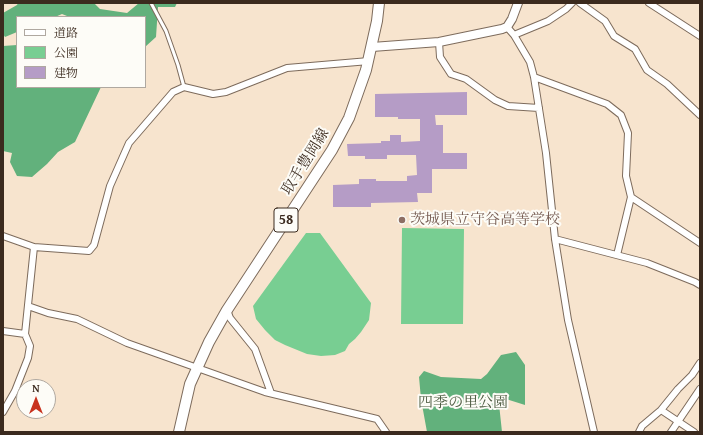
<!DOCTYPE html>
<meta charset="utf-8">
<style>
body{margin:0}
#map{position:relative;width:703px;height:435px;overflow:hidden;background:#f7e4ce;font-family:"Gentium Book Plus","Noto Serif JP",serif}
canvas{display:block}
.frame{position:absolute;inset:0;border:4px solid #3b2a1e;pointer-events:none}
.legend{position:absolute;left:16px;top:16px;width:130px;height:72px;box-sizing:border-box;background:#fdfcf7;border:1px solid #afa8a0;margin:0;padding:5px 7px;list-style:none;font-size:12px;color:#3b2a1e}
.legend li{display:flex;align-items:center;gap:8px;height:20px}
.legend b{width:20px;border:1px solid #afa8a0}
.north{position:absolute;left:16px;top:379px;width:40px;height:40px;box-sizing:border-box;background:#fdfcf7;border:1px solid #afa8a0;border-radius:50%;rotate:0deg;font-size:11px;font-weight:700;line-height:16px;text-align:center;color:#3b2a1e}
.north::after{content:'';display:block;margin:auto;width:14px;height:18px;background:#c8321e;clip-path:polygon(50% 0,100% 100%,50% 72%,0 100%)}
</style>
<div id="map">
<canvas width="703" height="435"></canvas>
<div class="frame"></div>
<ul class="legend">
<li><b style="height:5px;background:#fff"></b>道路</li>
<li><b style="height:11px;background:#78ce92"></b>公園</li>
<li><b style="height:11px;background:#b59cc6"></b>建物</li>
</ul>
<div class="north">N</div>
</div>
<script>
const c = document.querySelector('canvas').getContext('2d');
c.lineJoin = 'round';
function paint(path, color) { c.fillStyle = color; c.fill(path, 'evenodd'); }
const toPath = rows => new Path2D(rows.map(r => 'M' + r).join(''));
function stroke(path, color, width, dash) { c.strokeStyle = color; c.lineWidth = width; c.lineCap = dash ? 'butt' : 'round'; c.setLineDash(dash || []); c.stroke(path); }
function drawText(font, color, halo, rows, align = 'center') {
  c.font = font + ' "Gentium Book Plus","Noto Serif JP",serif'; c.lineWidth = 4; c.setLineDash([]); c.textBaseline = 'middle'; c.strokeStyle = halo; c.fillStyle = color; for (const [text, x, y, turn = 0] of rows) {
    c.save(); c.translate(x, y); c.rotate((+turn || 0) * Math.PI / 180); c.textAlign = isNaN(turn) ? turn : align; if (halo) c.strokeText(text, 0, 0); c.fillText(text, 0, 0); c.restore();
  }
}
const green = toPath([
 [402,228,464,229,463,324,401,324],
 [306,233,320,233,371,303,369,320,361,332,355,339,349,344,345,351,335,355,321,356,307,354,285,345,275,340,265,330,256,319,253,306]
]);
const forest = toPath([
 [18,3,94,3,100,9,127,13,139,3,177,3,175,7,158,7,156,37,145,47,145,17,67,17,67,16,62,14,55,17,17,17,17,32,5,37,3,34,3,13,17,5],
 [17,45,17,87,101,87,75,142,58,152,47,164,32,177,17,176,10,162,12,153,3,151,3,46],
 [516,352,525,365,525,405,506,399,499,404,502,432,427,432,421,399,419,377,424,371,441,377,481,379,487,374,501,355]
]);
const building = toPath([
 [467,92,467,115,435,115,436,125,443,125,443,153,467,153,467,169,432,169,432,193,417,193,418,202,371,203,371,207,333,207,333,185,359,184,359,179,376,179,376,181,407,181,407,176,417,175,416,155,387,155,387,159,365,159,365,156,348,156,347,144,381,143,381,141,390,141,390,135,401,135,401,142,420,141,420,119,398,119,398,117,375,117,375,94]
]);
const service = toPath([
 [151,3,166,31,178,65,184,87]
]);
const minor = toPath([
 [580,3,605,21,614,36,635,49,647,70,667,84,700,115],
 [649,3,700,36],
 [507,27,514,35,530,62,534,77,546,153,555,239,568,320,594,432],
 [514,35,548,21,566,9,572,3],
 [439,42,440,57,451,74,466,79,495,100,508,106,539,108],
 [534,77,607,104,621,115,628,133,626,176,631,197,617,255],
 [631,197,700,243],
 [3,236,34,247,89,251,94,245,110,186,129,143,173,92,184,87,213,94,226,92,287,68,369,61],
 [555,239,647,263,695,282,700,285],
 [28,306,48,313,77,319,127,343,265,392,377,419,386,432],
 [227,310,230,318,255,349,271,393],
 [3,331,25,334],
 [661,410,694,432],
 [3,412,15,391,28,358,30,346,25,334,34,247],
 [639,432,642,426,661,410,678,389,692,375,700,363],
 [671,432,700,389]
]);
const tertiary = toPath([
 [372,47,439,42,502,29,507,27,512,19,518,3]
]);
const primary = toPath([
 [179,432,190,384,209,342,227,310,332,150,349,118,366,70,377,21,379,3]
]);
const markers = [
 [402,220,4,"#8d6e63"]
];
const shields = [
 [286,220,24]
];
const shieldNames = [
 ["58",286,220]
];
const streetNames = [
 ["取手豊岡線",306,162,-58]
];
const educationNames = [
 ["茨城県立守谷高等学校",410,220]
];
const parkNames = [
 ["四季の里公園",463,403]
];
paint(green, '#78ce92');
paint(forest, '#62b17c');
paint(building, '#b59cc6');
stroke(service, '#7d6b5c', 5);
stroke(minor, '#7d6b5c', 8);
stroke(tertiary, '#7d6b5c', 10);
stroke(primary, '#7d6b5c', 12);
stroke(service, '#fff', 3);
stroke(minor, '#fff', 6);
stroke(tertiary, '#fff', 8);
stroke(primary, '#fff', 10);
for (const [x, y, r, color] of markers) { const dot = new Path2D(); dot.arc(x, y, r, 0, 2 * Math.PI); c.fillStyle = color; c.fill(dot); stroke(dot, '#fdfcf7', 1.5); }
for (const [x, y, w] of shields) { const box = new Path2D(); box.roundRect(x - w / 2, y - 12, w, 24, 3); c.fillStyle = '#fdfcf7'; c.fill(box); stroke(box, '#3b2a1e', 1); }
drawText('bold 14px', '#3b2a1e', null, shieldNames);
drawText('15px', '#3b2a1e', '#fdfcf7', streetNames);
drawText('15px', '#785e54', '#fdfcf7', educationNames, 'left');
drawText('15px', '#4d5b41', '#fdfcf7', parkNames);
</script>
